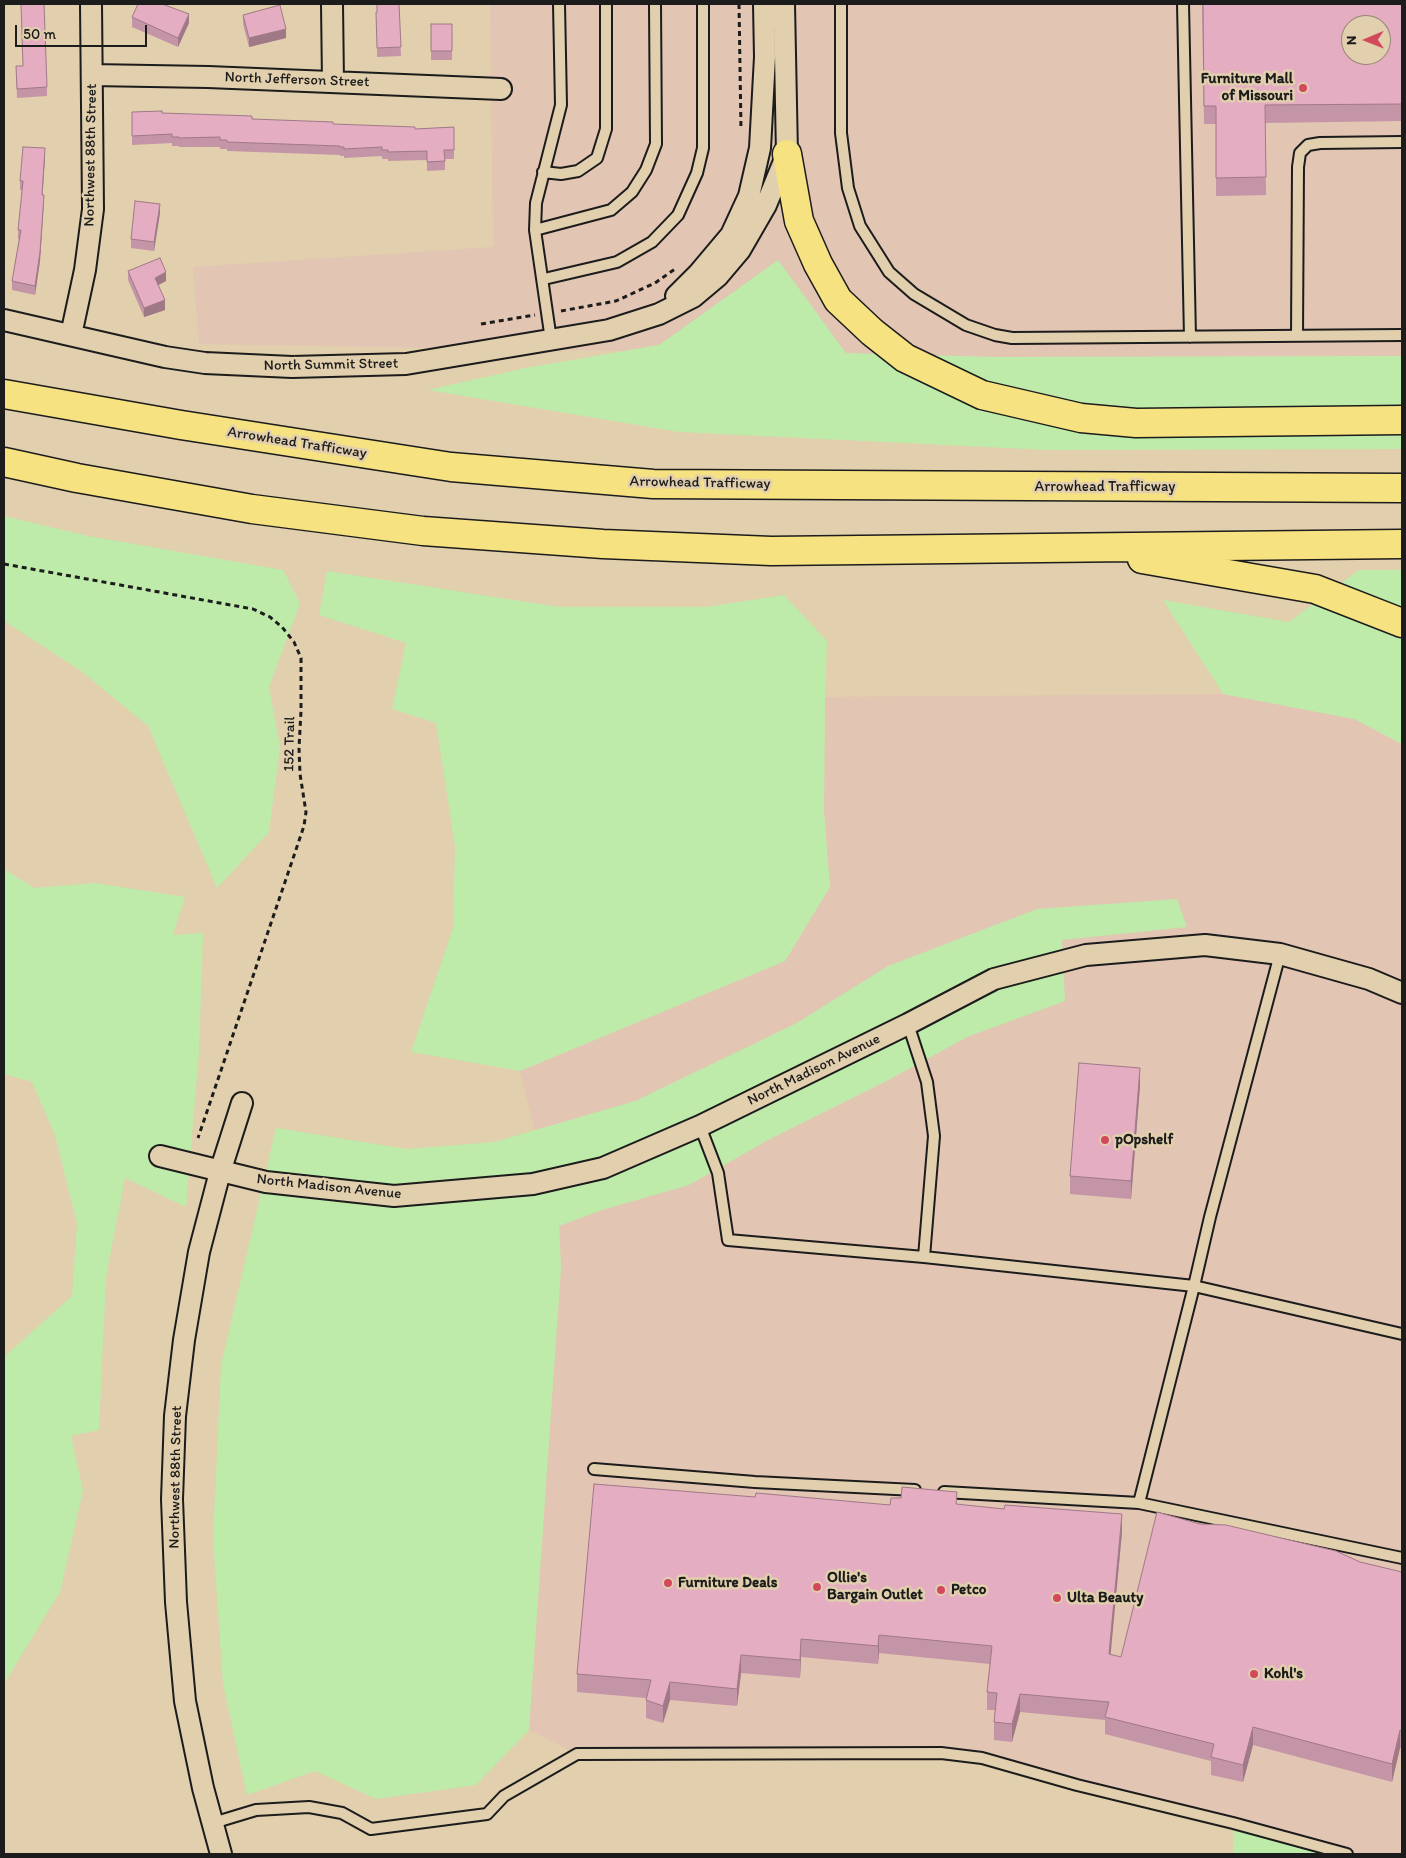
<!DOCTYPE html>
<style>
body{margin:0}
#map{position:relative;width:1406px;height:1858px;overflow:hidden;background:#e1cfad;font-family:Itim,sans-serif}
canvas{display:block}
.frame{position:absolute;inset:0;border:5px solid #1c1c1c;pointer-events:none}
.north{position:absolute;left:1341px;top:15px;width:50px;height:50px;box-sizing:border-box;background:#e1cfad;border:1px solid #928773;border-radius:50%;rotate:269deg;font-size:14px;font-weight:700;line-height:20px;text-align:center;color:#1c1c1c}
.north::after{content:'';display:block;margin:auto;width:18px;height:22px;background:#d1495b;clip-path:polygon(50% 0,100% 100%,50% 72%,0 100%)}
.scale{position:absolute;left:15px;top:25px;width:132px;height:22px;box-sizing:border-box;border:2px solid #1c1c1c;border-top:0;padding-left:6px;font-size:15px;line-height:18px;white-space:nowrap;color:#1c1c1c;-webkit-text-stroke:4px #e1cfad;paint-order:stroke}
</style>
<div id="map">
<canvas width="1406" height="1858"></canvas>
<div class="frame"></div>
<div class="north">N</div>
<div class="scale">50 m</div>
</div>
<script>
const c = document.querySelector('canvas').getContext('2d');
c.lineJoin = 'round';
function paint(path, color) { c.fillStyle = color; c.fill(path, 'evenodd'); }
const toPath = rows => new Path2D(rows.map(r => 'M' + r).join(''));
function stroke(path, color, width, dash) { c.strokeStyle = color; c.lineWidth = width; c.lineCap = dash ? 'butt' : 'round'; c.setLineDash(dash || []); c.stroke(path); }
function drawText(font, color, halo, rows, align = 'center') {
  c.font = font + ' Itim,sans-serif'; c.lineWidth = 5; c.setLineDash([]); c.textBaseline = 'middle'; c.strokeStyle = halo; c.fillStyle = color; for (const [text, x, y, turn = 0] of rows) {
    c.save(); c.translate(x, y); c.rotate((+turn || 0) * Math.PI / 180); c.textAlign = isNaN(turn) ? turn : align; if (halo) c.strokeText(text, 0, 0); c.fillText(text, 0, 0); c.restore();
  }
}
const built = toPath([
 [490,4,1402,4,1402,356,997,357,199,344,193,267,493,247],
 [1351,25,1381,25,1381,55,1351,55],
 [1223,694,1355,719,1402,744,1402,1854,1342,1854,982,1758,577,1754,529,1730,561,1267,559,1226,520,1071,785,961,830,887,824,812,825,697]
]);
const green = toPath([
 [778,260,846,353,997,357,1402,356,1402,449,1048,450,679,432,428,390,525,368,659,345],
 [4,516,88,536,283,570,300,603,269,687,280,747,269,832,217,888,148,726,81,671,4,621],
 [1359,570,1402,570,1402,744,1354,719,1223,694,1163,600,1289,622],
 [327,571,559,607,706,607,784,595,827,641,825,697,824,812,830,887,785,961,520,1071,411,1052,453,928,455,847,436,723,392,709,406,643,319,615],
 [4,869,34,888,95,883,185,897,173,935,203,933,199,1052,186,1207,125,1178,106,1277,99,1430,71,1436,83,1491,60,1592,4,1684,4,1357,72,1296,77,1224,55,1135,32,1082,4,1074],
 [1177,899,1187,927,1062,940,1065,1001,967,1037,883,1083,770,1139,689,1185,602,1210,559,1226,561,1267,529,1730,476,1785,376,1799,315,1771,247,1795,223,1684,213,1539,221,1365,276,1128,407,1149,494,1142,635,1101,795,1024,888,966,1037,909],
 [1233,1823,1347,1854,1233,1854]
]);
const path = toPath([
 [739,4,741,130],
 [561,311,616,301,655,283,675,269],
 [481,324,535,315],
 [4,564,253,609,270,617,282,627,294,642,301,658,301,711,299,748,300,774,306,812,304,826,198,1138]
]);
const service = toPath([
 [841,4,841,133,848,188,860,226,889,272,914,294,966,325,995,335,1012,338,1402,335],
 [1183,4,1190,337],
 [543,172,561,174,578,171,597,158,606,129,606,4],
 [535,230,611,210,632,192,646,170,656,144,655,4],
 [544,279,617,262,652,242,678,215,697,173,703,148,703,4],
 [1297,336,1298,167,1300,153,1308,145,1320,143,1402,142],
 [551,340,535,230,536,203,561,105,559,4],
 [908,1024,927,1082,934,1136,924,1257],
 [700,1126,718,1173,728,1240,924,1257,1194,1286,1402,1334],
 [594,1469,755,1482,915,1490],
 [944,1492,1139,1503,1402,1558],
 [1139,1503,1194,1286,1210,1217,1280,954],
 [213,1823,256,1810,309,1807,342,1813,371,1829,487,1814,504,1796,577,1754,941,1753,982,1758,1077,1785,1233,1823,1347,1854]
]);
const minor = toPath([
 [332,4,333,82],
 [92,75,208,77,501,89],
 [676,296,699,273,731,235,749,196,760,148,765,57,764,4],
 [4,320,165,357,205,363,292,367,406,364,609,330,659,314,693,297,718,276,740,250,766,205,787,154,784,4],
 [71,335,85,270,93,209,91,4],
 [160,1156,266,1182,394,1196,533,1184,603,1168,700,1126,908,1024,994,979,1086,955,1205,945,1280,954,1369,979,1402,993],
 [221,1854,203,1788,185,1701,176,1602,172,1499,175,1416,184,1340,199,1252,220,1172,242,1103]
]);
const motorway = toPath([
 [787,154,799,221,818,264,838,300,872,332,905,358,982,395,1081,418,1136,423,1402,420],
 [4,394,181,425,451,467,653,484,1402,488],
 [4,462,77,478,252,509,423,531,603,544,771,551,1402,544],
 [1142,559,1315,589,1402,623]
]);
const wall = toPath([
 [377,4,399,4,401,56,377,57],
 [1202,4,1402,4,1402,121,1265,123,1266,195,1216,196,1216,124,1204,124],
 [243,15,286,38,249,47,243,24],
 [132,17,189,23,178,47,132,27],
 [431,24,452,24,452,60,431,60],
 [16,66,47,87,47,96,17,98],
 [132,112,162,113,333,124,415,129,454,127,454,159,445,159,445,170,427,171,427,160,388,161,388,159,382,159,382,156,344,158,344,156,340,156,340,155,227,151,227,149,220,149,220,147,179,147,179,146,172,146,172,143,132,145],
 [45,157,42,195,44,204,40,261,35,295,12,290,12,281,19,239,18,239,18,230,22,190,20,190,20,181],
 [160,213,154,251,131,248,131,239],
 [128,271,166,281,158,285,165,310,144,317,128,280],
 [1140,1086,1131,1199,1070,1194,1070,1176],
 [755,1497,890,1505,901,1498,957,1504,1122,1532,1110,1655,1121,1657,1200,1524,1402,1572,1402,1749,1400,1748,1392,1782,1253,1745,1243,1782,1211,1775,1211,1761,1105,1734,1105,1720,1020,1712,1012,1742,994,1740,994,1722,996,1710,987,1710,987,1692,990,1664,879,1653,878,1664,801,1657,800,1678,741,1673,737,1706,670,1700,663,1723,646,1718,646,1698,577,1692,577,1674]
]);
const shadedWall = toPath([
 [189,14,189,23,178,47,178,38],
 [286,29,286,38,249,47,249,38],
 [45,148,45,157,42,204,42,195],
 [44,195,40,261,35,295,35,286],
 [160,204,160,213,154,251,154,242],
 [166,272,166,281,155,287,155,278],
 [165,300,165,310,144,317,144,308],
 [1140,1068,1140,1086,1131,1199,1131,1181],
 [1122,1514,1122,1532,1109,1672,1109,1654],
 [879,1635,879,1653,878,1664,878,1646],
 [801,1639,801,1657,800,1678,800,1660],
 [741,1655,741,1673,737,1706,737,1689],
 [670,1682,670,1700,663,1723,663,1706],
 [1020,1694,1020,1712,1012,1742,1012,1724],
 [1253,1727,1253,1745,1243,1782,1243,1765],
 [1400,1730,1400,1748,1392,1782,1392,1764]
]);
const building = toPath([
 [21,4,44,4,47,87,17,89,16,66,23,66,21,4],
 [138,4,162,4,189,14,178,38,132,17,138,4],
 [377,4,399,4,401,47,377,48,376,12,377,12,377,4],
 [1203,4,1402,4,1402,104,1265,105,1266,177,1216,178,1216,106,1204,106,1203,4],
 [1351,25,1381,25,1381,55,1351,55,1351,25],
 [280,5,286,29,249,38,243,15,280,5],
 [431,24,452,24,452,51,431,51,431,24],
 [162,111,162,113,252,116,252,119,333,122,333,124,415,127,415,129,454,127,454,150,444,150,445,161,427,162,427,151,388,152,388,150,382,150,382,147,344,149,344,147,340,147,340,146,227,142,227,140,220,140,220,137,179,138,179,137,172,137,172,134,132,136,132,112,162,111],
 [23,147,45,148,42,195,44,195,40,252,35,286,12,281,21,230,18,230,23,181,20,181,23,147],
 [135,201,160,204,154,242,131,239,135,201],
 [160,258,166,272,155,278,165,300,144,308,128,271,160,258],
 [1079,1063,1140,1068,1131,1181,1070,1176,1079,1063],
 [594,1484,755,1497,756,1493,890,1505,891,1498,901,1498,902,1487,957,1492,956,1504,1004,1509,1005,1505,1122,1514,1109,1654,1121,1657,1157,1512,1200,1524,1226,1525,1336,1551,1360,1562,1402,1572,1402,1731,1400,1730,1392,1764,1253,1727,1243,1765,1211,1757,1214,1744,1105,1717,1109,1702,1020,1694,1012,1724,994,1722,997,1693,987,1692,992,1646,879,1635,878,1646,801,1639,800,1660,741,1655,737,1689,670,1682,663,1706,646,1700,651,1680,577,1674,594,1484]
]);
const markers = [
 [1303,88,5,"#d1495b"],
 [1105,1140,5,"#d1495b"],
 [668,1583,5,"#d1495b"],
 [817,1587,5,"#d1495b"],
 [941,1590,5,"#d1495b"],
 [1057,1598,5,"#d1495b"],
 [1254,1674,5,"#d1495b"]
];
const poiNames = [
 ["Furniture Mall",1293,79,"right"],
 ["of Missouri",1293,96,"right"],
 ["pOpshelf",1115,1140],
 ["Ollie's",827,1578],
 ["Bargain Outlet",827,1595],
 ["Furniture Deals",678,1583],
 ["Petco",951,1590],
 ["Ulta Beauty",1067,1598],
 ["Kohl's",1264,1674]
];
const streetNames = [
 ["North Jefferson Street",297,80,2],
 ["Northwest 88th Street",91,155,-89],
 ["North Summit Street",331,365,-1],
 ["Arrowhead Trafficway",297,443,9],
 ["Arrowhead Trafficway",700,483,1],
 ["Arrowhead Trafficway",1105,487],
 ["152 Trail",290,744,-89],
 ["North Madison Avenue",814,1070,-26],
 ["North Madison Avenue",329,1187,6],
 ["Northwest 88th Street",176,1477,-89]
];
paint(built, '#e2c5b3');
paint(green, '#beeba9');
stroke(service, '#1c1c1c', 14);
stroke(minor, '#1c1c1c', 24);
stroke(motorway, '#1c1c1c', 31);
stroke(path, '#1c1c1c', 3, [5, 4]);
stroke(service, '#e1cfad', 10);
stroke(minor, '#e1cfad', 20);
stroke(motorway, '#f6e281', 28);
paint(wall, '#c495a6');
paint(shadedWall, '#a07987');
paint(building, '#e4adc1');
stroke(building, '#a07987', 1);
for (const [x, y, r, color] of markers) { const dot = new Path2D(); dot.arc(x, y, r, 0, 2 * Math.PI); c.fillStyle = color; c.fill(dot); stroke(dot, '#e1cfad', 2); }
drawText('bold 15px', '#1c1c1c', '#e1cfad', poiNames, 'left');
drawText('15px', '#1c1c1c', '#e1cfad', streetNames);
</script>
